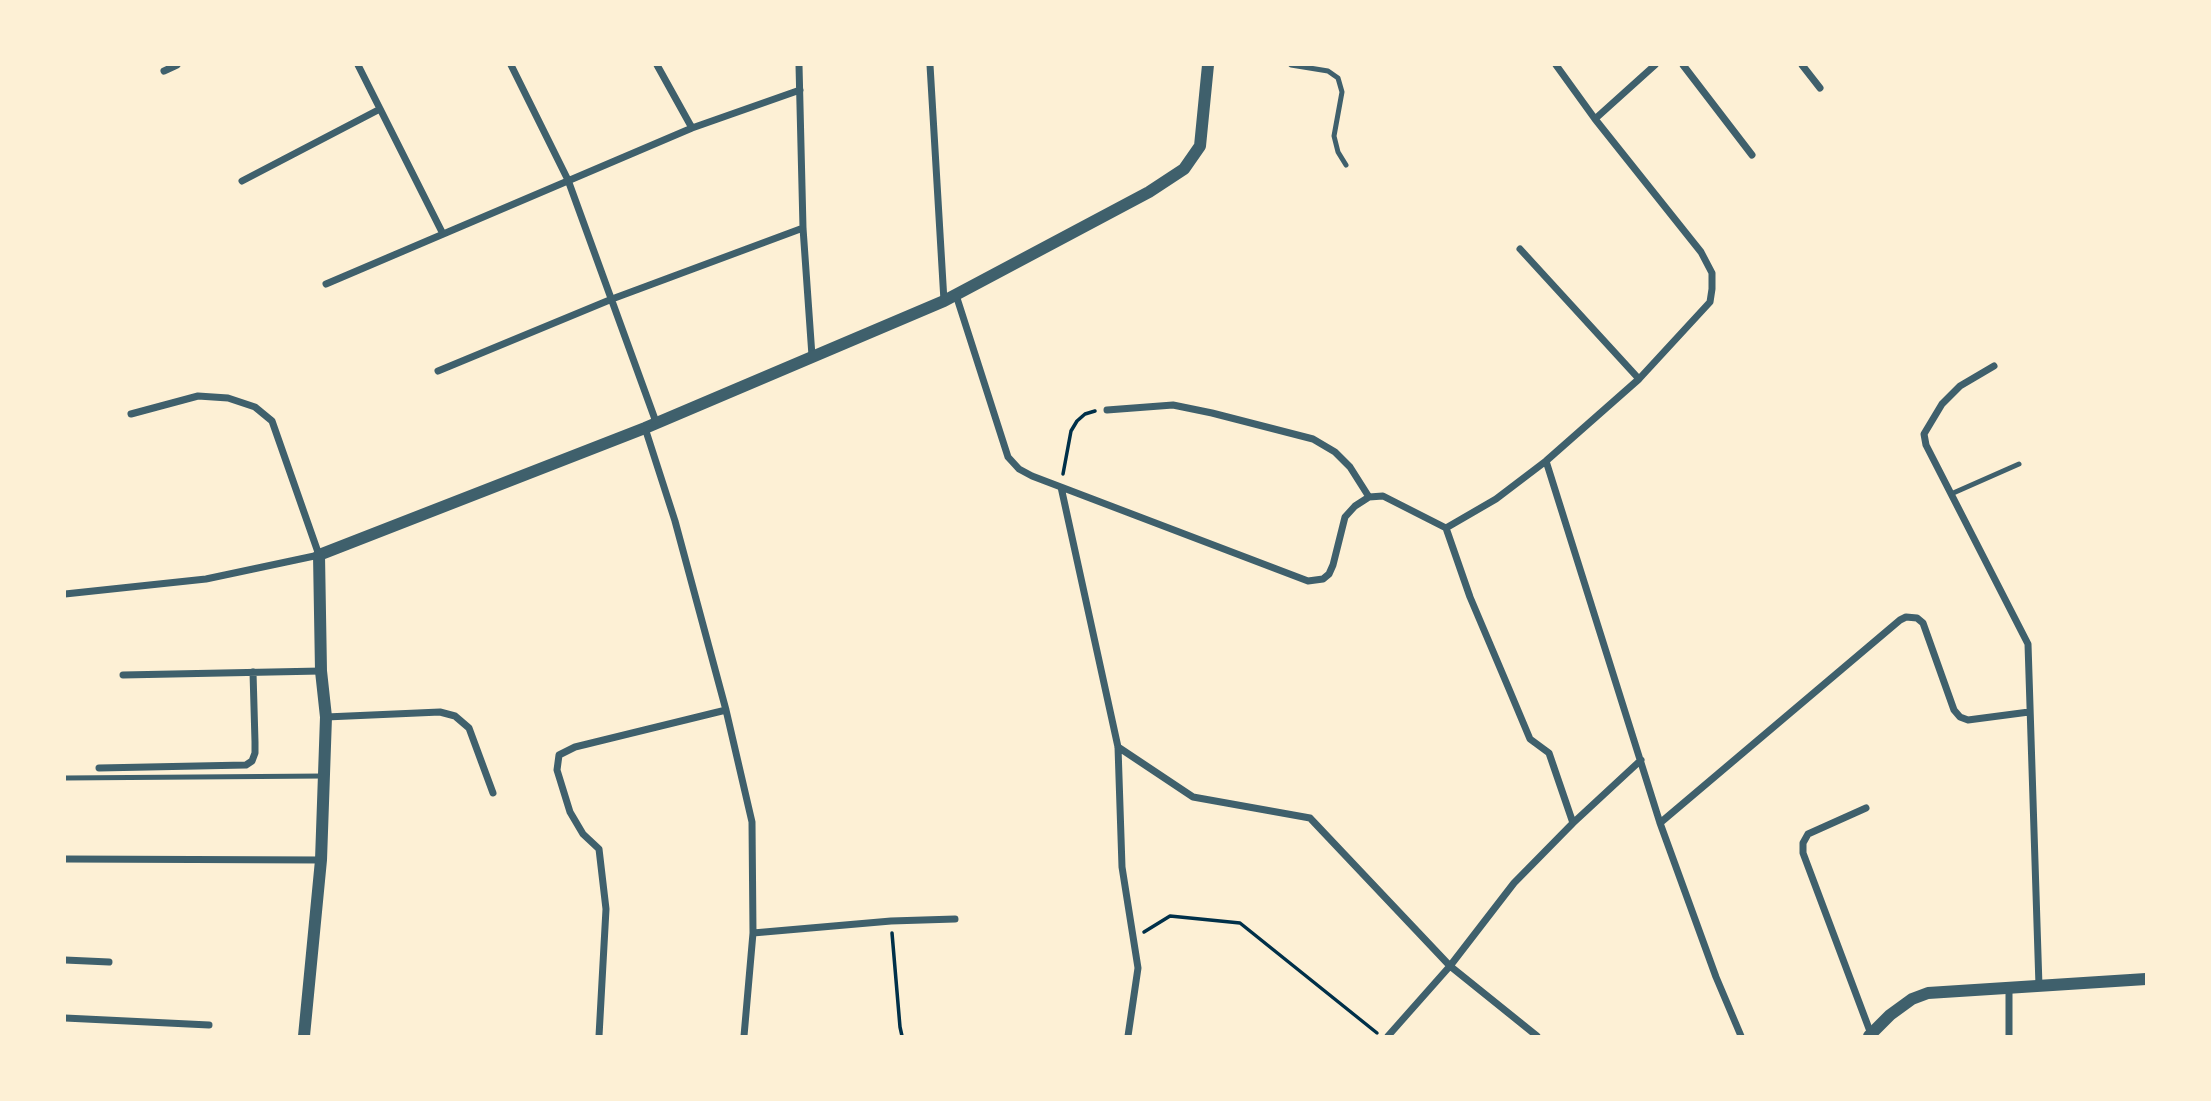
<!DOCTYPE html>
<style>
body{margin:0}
#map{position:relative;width:2211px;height:1101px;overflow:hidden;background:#fdf0d5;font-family:Overpass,sans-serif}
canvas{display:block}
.frame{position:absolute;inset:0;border:66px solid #fdf0d5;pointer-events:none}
</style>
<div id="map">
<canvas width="2211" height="1101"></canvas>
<div class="frame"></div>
</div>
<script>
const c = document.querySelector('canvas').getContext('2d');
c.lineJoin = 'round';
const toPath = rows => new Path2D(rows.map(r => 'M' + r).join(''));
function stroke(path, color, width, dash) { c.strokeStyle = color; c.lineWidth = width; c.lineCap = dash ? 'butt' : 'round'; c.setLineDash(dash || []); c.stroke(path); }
const path = toPath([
 [1063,474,1071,431,1077,421,1085,414,1095,411],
 [1144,932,1170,916,1240,923,1377,1033],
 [892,933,900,1027,902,1036]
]);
const service = toPath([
 [1291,65,1328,71,1338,78,1342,92,1334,136,1338,152,1346,165],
 [1951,494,2019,464],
 [65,778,324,776]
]);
const minor = toPath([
 [358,65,443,234],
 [511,65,568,180,656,422],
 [657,65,692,128],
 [799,65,803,228,812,356],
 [930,65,944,301],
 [1683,65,1752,155],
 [1802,65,1820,88],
 [164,71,177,65],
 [1595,119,1655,65],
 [242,181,380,109],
 [1520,249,1639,379],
 [326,284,692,128,800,90],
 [956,295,1008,457,1019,469,1032,476,1308,581,1323,579,1329,574,1333,565,1345,517,1355,506,1369,497,1383,496,1446,528,1470,597,1509,689,1530,739,1549,753,1573,823],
 [1994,366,1960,386,1942,404,1924,434,1926,445,2028,644,2039,986],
 [438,371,612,299,803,228],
 [1107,410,1173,405,1212,413,1313,439,1335,452,1350,467,1369,497],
 [645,428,675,521,726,710,752,822,753,933,744,1036],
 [1546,461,1660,823,1716,977,1741,1036],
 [1061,487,1118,747,1122,867,1138,968,1128,1036],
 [1446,528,1496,499,1546,461,1639,379,1710,302,1712,289,1712,273,1701,252,1595,119,1556,65],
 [65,594,206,579,319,555,272,421,255,407,228,398,198,396,131,414],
 [123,675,321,671],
 [326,717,440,712,455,716,469,728,493,793],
 [1118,747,1193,797,1310,818,1450,966,1537,1036],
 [99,768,246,765,252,761,255,753,255,742,253,672],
 [1866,808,1808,834,1803,843,1803,853,1871,1034],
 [1660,823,1900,620,1906,617,1917,618,1923,623,1954,710,1960,717,1968,720,2029,712],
 [65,859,321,860],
 [753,933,891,921,955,919],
 [65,960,109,962],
 [65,1018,209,1025],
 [599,1036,606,909,599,849,583,834,570,812,557,770,559,755,575,747,726,710],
 [1388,1036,1450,966,1514,883,1573,823,1641,760],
 [2009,1036,2009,987]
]);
const tertiary = toPath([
 [304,1036,321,860,326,717,321,671,319,555,645,428,944,301,1149,192,1184,169,1200,146,1208,65],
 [1869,1036,1890,1015,1912,999,1928,993,2146,979]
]);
stroke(path, '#003049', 3.5);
stroke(service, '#3f606c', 5);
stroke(minor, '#3f606c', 7);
stroke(tertiary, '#3f606c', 12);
</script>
